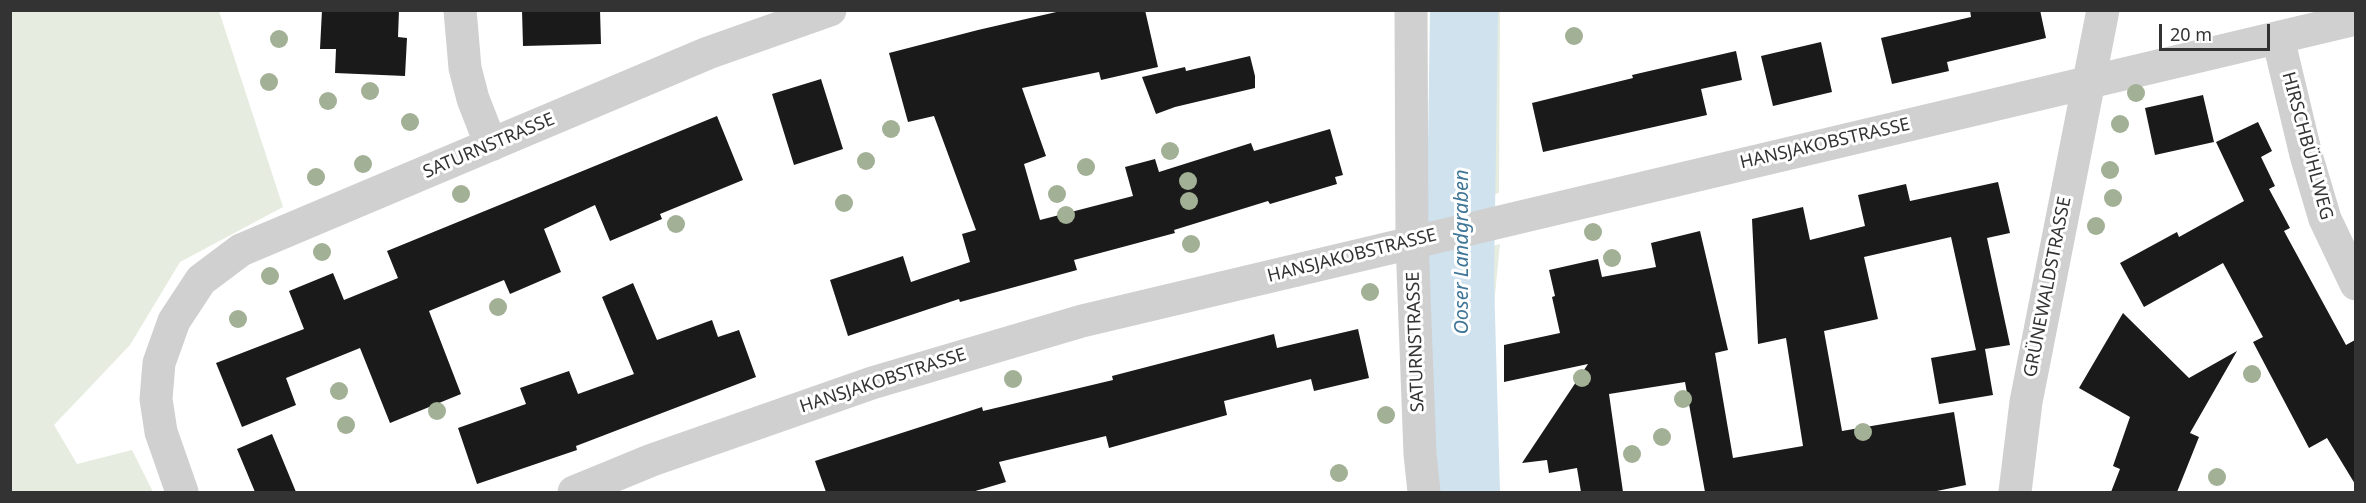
<!DOCTYPE html>
<meta charset="utf-8">
<style>
body{margin:0}
#map{position:relative;width:2366px;height:503px;overflow:hidden;background:#fff;font-family:"Noto Sans",sans-serif}
canvas{display:block}
.frame{position:absolute;inset:0;border:12px solid #333;pointer-events:none}
.scale{position:absolute;left:2159px;top:24px;width:111px;height:27px;box-sizing:border-box;border:3px solid #333;border-top:0;padding-left:8px;font-size:18px;line-height:21px;white-space:nowrap;color:#333;-webkit-text-stroke:4px #fff;paint-order:stroke}
</style>
<div id="map">
<canvas width="2366" height="503"></canvas>
<div class="frame"></div>
<div class="scale">20 m</div>
</div>
<script>
const c = document.querySelector('canvas').getContext('2d');
c.lineJoin = 'round';
function paint(path, color) { c.fillStyle = color; c.fill(path, 'evenodd'); }
const toPath = rows => new Path2D(rows.map(r => 'M' + r).join(''));
function stroke(path, color, width, dash) { c.strokeStyle = color; c.lineWidth = width; c.lineCap = dash ? 'butt' : 'round'; c.setLineDash(dash || []); c.stroke(path); }
function drawText(font, color, halo, rows, align = 'center') {
  c.font = font + ' "Noto Sans",sans-serif'; c.lineWidth = 6; c.setLineDash([]); c.textBaseline = 'middle'; c.strokeStyle = halo; c.fillStyle = color; for (const [text, x, y, turn = 0] of rows) {
    c.save(); c.translate(x, y); c.rotate((+turn || 0) * Math.PI / 180); c.textAlign = isNaN(turn) ? turn : align; if (halo) c.strokeText(text, 0, 0); c.fillText(text, 0, 0); c.restore();
  }
}
const green = toPath([
 [10,11,219,11,283,207,180,262,130,345,54,425,77,464,132,450,153,492,11,492],
 [1437,11,1500,11,1499,193,1435,208],
 [1500,244,1491,335,1489,419,1495,492,1448,492,1427,261]
]);
const river = toPath([
 [1464,10,1460,280,1466,492]
]);
const building = toPath([
 [322,10,399,10,398,37,407,38,405,76,335,73,336,49,320,49],
 [522,10,600,10,601,44,523,46],
 [1065,10,1145,10,1158,67,1101,80,1099,72,1022,88,1046,156,1024,164,1040,220,1133,196,1125,167,1155,159,1159,172,1251,143,1254,151,1330,129,1343,175,1335,177,1337,184,1270,204,1268,201,1174,230,1175,233,1074,260,1077,270,960,302,959,299,848,336,830,280,903,256,911,282,970,262,962,234,976,230,934,116,908,122,889,53,978,30],
 [1970,10,2040,10,2046,38,1947,62,1949,71,1892,84,1881,38,1971,17],
 [1821,42,1832,92,1773,106,1761,56],
 [1736,51,1742,80,1701,89,1707,115,1543,152,1532,103,1633,78,1632,75],
 [1250,56,1255,76,1255,88,1175,107,1156,114,1142,77,1185,67,1186,71],
 [821,79,843,149,794,165,772,94],
 [2203,95,2214,142,2155,155,2145,108],
 [717,116,743,180,660,214,662,219,610,241,595,205,544,229,561,272,510,294,504,280,429,311,461,394,390,423,360,348,286,378,296,405,242,427,216,363,304,329,289,291,333,273,344,300,398,278,387,251],
 [2258,122,2272,151,2261,157,2275,186,2269,189,2290,228,2284,231,2346,345,2355,340,2355,484,2327,438,2309,448,2253,342,2263,337,2223,263,2144,307,2120,263,2177,232,2179,237,2244,201,2216,142],
 [1998,182,2010,233,1987,238,2010,345,1985,349,1993,395,1939,404,1931,358,1976,350,1951,237,1864,257,1878,319,1824,331,1842,431,1954,412,1966,485,1932,492,1705,492,1685,382,1609,394,1623,492,1581,492,1577,468,1549,473,1547,460,1522,463,1588,364,1504,382,1504,345,1560,333,1552,297,1555,296,1549,270,1598,259,1602,277,1656,267,1651,243,1700,231,1728,350,1715,353,1733,458,1803,446,1786,338,1758,344,1752,219,1803,207,1810,240,1865,226,1858,195,1906,184,1910,201],
 [633,283,657,340,712,320,718,337,739,330,756,377,576,446,577,450,477,484,458,428,526,404,520,388,569,371,578,394,634,374,602,297],
 [2123,313,2189,378,2237,351,2190,433,2199,437,2177,492,2111,492,2120,469,2113,466,2130,417,2079,388],
 [1358,329,1369,378,1314,391,1311,379,1224,401,1227,415,1109,448,1106,436,999,462,1006,482,972,492,826,492,815,461,982,407,983,411,1113,380,1112,376,1274,334,1277,348],
 [272,434,296,492,255,492,237,449]
]);
const minor = toPath([
 [460,10,465,68,473,99,491,145],
 [1411,10,1412,241,1420,454,1424,492],
 [2278,38,2306,155,2325,219,2356,284],
 [182,492,161,432,156,399,159,363,174,321,201,280,241,250,708,53,830,10],
 [574,492,652,460,872,383,1082,321,2356,19],
 [2015,492,2026,402,2103,10]
]);
const trees = [
 [1574,36],
 [279,39],
 [269,82],
 [370,91],
 [2136,93],
 [328,101],
 [410,122],
 [2120,124],
 [891,129],
 [1170,151],
 [866,161],
 [363,164],
 [1086,167],
 [2110,170],
 [316,177],
 [1188,181],
 [461,194],
 [1057,194],
 [2113,198],
 [1189,201],
 [844,203],
 [1066,215],
 [676,224],
 [2096,226],
 [1593,232],
 [1191,244],
 [322,252],
 [1612,258],
 [270,276],
 [1370,292],
 [498,307],
 [238,319],
 [2252,374],
 [1582,378],
 [1013,379],
 [339,391],
 [1683,399],
 [437,411],
 [1386,415],
 [346,425],
 [1863,432],
 [1662,437],
 [1632,454],
 [1339,473],
 [2217,477]
];
const streetNames = [
 ["HANSJAKOBSTRASSE",1825,144,-13],
 ["SATURNSTRASSE",489,146,-23],
 ["HIRSCHBÜHLWEG",2307,146,75],
 ["HANSJAKOBSTRASSE",1352,256,-14],
 ["GRÜNEWALDSTRASSE",2048,287,-79],
 ["SATURNSTRASSE",1416,342,-92],
 ["HANSJAKOBSTRASSE",883,381,-18]
];
const waterNames = [
 ["Ooser Landgraben",1462,252,-90]
];
paint(green, '#e6ecdf');
stroke(river, '#cfe2ee', 68);
paint(building, '#1a1a1a');
stroke(minor, '#d0d0d0', 33);
c.fillStyle = '#a2b095';
for (const [x, y] of trees) { c.beginPath(); c.arc(x, y, 9, 0, 2 * Math.PI); c.fill(); }
drawText('18px', '#333', '#fff', streetNames);
drawText('italic 20px', '#3f7597', '#fff', waterNames);
</script>
